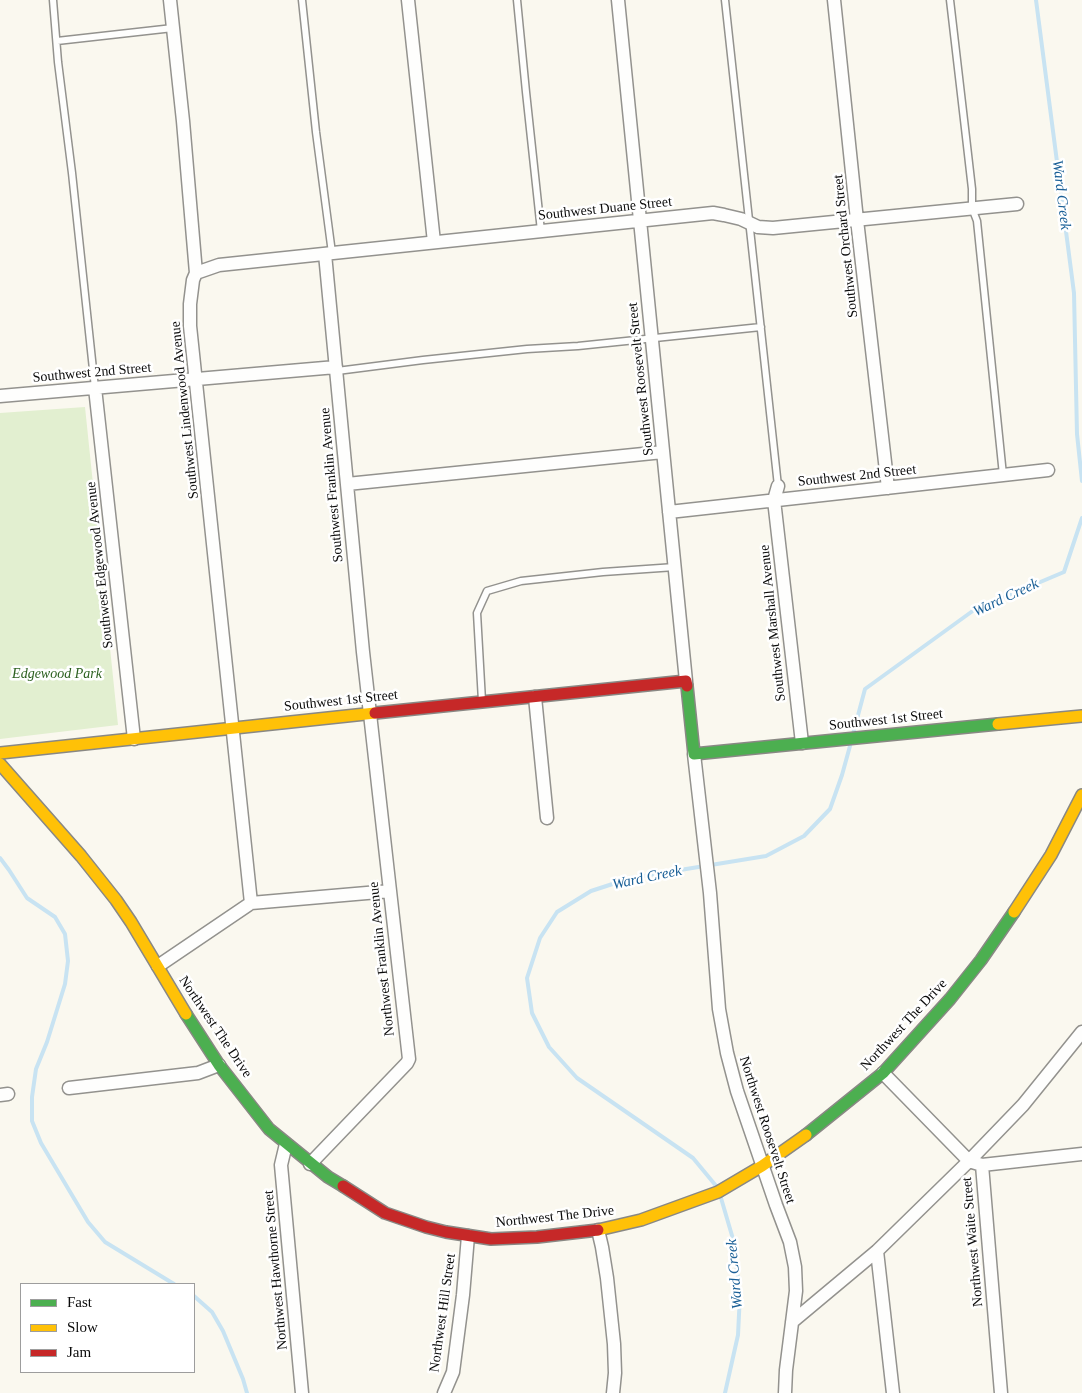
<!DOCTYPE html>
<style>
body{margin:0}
#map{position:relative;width:1082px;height:1393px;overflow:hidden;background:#faf8ef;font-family:Georgia,serif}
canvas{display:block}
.legend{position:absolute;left:20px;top:1283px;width:175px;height:90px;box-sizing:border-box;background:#fff;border:1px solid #9d9d9d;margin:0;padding:6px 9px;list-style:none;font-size:15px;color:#0b0b0b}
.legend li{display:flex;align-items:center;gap:10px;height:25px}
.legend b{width:25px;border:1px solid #9d9d9d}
</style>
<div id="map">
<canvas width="1082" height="1393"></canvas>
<ul class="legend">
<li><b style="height:6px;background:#4caf50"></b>Fast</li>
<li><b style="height:6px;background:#ffc107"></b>Slow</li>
<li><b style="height:6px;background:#c62828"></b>Jam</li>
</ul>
</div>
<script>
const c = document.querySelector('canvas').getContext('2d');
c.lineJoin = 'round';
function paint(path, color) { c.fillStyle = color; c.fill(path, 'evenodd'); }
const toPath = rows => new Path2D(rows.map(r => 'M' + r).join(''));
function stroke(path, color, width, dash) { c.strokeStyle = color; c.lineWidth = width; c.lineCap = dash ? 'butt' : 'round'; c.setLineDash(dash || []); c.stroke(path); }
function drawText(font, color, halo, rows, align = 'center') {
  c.font = font + ' Georgia,serif'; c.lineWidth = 5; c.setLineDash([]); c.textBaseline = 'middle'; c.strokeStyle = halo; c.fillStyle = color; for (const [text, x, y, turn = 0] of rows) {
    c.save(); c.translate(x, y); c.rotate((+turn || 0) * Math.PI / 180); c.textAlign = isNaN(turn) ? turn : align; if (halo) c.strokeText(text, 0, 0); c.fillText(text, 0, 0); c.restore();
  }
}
const green = toPath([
 [85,407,118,725,0,739,0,413]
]);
const stream = toPath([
 [1036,0,1074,293,1077,434,1082,481],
 [853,734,865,689,974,610,1064,572,1082,518],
 [0,858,9,870,27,898,55,917,65,934,68,961,65,984,47,1042,36,1069,32,1097,32,1121,41,1143,88,1222,105,1242,174,1284],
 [717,1187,693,1158,577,1078,549,1047,532,1013,527,978,540,938,557,912,591,891,631,878,766,856,804,836,830,809,842,775,850,746],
 [721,1198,733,1239,740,1294,738,1335,725,1393],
 [194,1296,212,1312,223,1331,243,1379,247,1393]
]);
const lane = toPath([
 [53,0,58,62,72,173,95,388],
 [302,0,316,132,332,253],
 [517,0,526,92,541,231],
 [725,0,778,486],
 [950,0,966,137,972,189,972,208,977,221,1003,475],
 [57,41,173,28],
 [337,371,423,360,527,349,578,346,761,327],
 [482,701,477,613,487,591,521,581,603,572,675,567]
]);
const street = toPath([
 [170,0,183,121,196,273,193,280,190,304,190,326,251,903],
 [408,0,434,242],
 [618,0,686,681],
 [834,0,857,220,888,488],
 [196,273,219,265,713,213,724,215,741,219,758,227,773,228,1017,204],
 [95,388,134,739],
 [0,396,336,367],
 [347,484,663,452],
 [778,486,774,500,802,743],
 [669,512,1048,470],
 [535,697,547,818],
 [694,754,710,893,719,1009,727,1053,737,1091,776,1205,790,1242,795,1267,796,1291,786,1370,785,1393],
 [158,966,251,903,390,891],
 [883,1073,969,1161,982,1165,1082,1154],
 [69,1088,198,1073,219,1065],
 [0,1095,8,1094],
 [286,1144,281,1165,302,1393],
 [310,1164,407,1063,409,1059,363,652,325,254],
 [982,1165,1001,1393],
 [598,1230,602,1247,607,1278,614,1344,615,1373,613,1393],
 [877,1251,893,1393],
 [792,1322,877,1251,969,1161,1023,1105,1082,1032],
 [444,1393,453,1372,463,1295,468,1236]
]);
const fast = toPath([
 [687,686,694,754,998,724],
 [186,1014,219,1065,269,1129,328,1177,343,1186],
 [806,1135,883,1073,950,999,981,960,1014,912]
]);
const slow = toPath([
 [998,724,1082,716],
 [0,753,375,713],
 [0,764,81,856,116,900,131,922,186,1014],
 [1014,912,1051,855,1082,795],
 [598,1230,641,1220,718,1192,762,1166,806,1135]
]);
const jam = toPath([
 [375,713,686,681,687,686],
 [343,1186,385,1213,426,1227,446,1232,491,1239,537,1237,598,1230]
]);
const streetNames = [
 ["Southwest Duane Street",605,209,-6],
 ["Southwest Orchard Street",846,246,-96],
 ["Southwest 2nd Street",92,373,-5],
 ["Southwest Roosevelt Street",641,379,-96],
 ["Southwest Lindenwood Avenue",185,410,-96],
 ["Southwest 2nd Street",857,476,-6],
 ["Southwest Franklin Avenue",332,485,-95],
 ["Southwest Edgewood Avenue",100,565,-96],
 ["Southwest Marshall Avenue",773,623,-96],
 ["Southwest 1st Street",341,701,-6],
 ["Southwest 1st Street",886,720,-6],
 ["Northwest Franklin Avenue",382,959,-96],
 ["Northwest The Drive",904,1025,-47],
 ["Northwest The Drive",215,1027,56],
 ["Northwest Roosevelt Street",767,1130,72],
 ["Northwest The Drive",555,1217,-6],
 ["Northwest Waite Street",973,1242,-95],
 ["Northwest Hawthorne Street",276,1270,-95],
 ["Northwest Hill Street",443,1313,-82]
];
const parkNames = [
 ["Edgewood Park",57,674]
];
const waterNames = [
 ["Ward Creek",1061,195,83],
 ["Ward Creek",1006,598,-25],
 ["Ward Creek",647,878,-12],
 ["Ward Creek",735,1274,-95]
];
paint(green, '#e2efd0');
stroke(stream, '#c8e3f2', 4);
stroke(lane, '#93928e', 9);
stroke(street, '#93928e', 15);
stroke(fast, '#898884', 14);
stroke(slow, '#898884', 14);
stroke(jam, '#898884', 14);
stroke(lane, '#fefefd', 6);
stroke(street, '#fefefd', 12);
stroke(fast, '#4caf50', 11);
stroke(slow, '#ffc107', 11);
stroke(jam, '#c62828', 11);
drawText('14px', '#0b0b0b', '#fff', streetNames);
drawText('italic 14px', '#2c601f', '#fff', parkNames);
drawText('italic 15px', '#1b6097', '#fff', waterNames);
</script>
